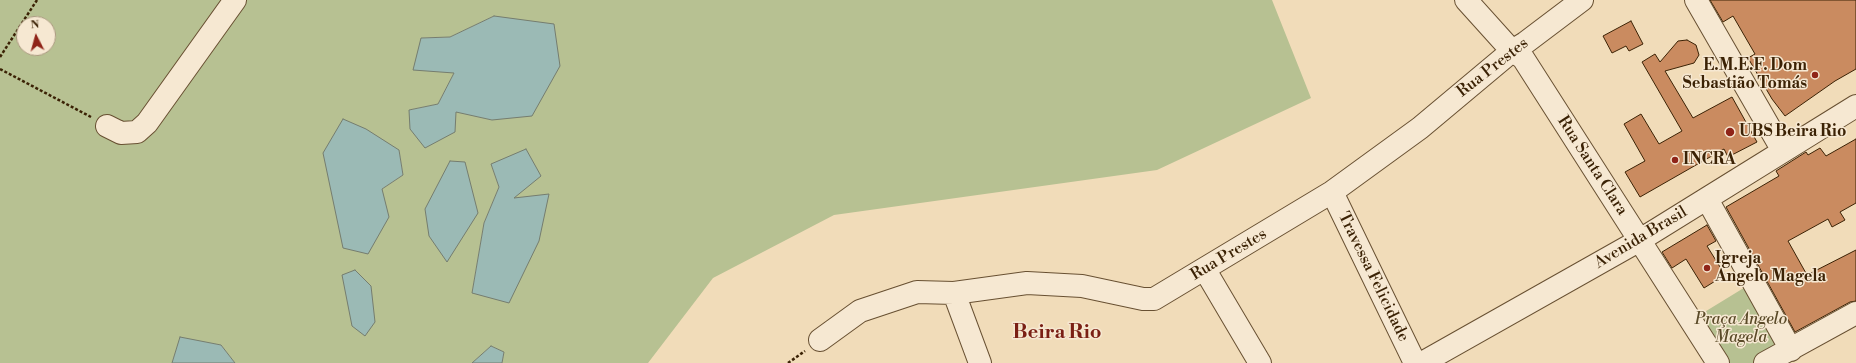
<!DOCTYPE html>
<meta charset="utf-8">
<style>
body{margin:0}
#map{position:relative;width:1856px;height:363px;overflow:hidden;background:#f1dcb9;font-family:"Libre Bodoni",serif}
canvas{display:block}
.north{position:absolute;left:16px;top:16px;width:40px;height:40px;box-sizing:border-box;background:#f6e8d2;border:1px solid #ab9980;border-radius:50%;rotate:354deg;font-size:11px;font-weight:700;line-height:16px;text-align:center;color:#3b2205}
.north::after{content:'';display:block;margin:auto;width:14px;height:18px;background:#8f2418;clip-path:polygon(50% 0,100% 100%,50% 72%,0 100%)}
</style>
<div id="map">
<canvas width="1856" height="363"></canvas>
<div class="north">N</div>
</div>
<script>
const c = document.querySelector('canvas').getContext('2d');
c.lineJoin = 'round';
function paint(path, color) { c.fillStyle = color; c.fill(path, 'evenodd'); }
const toPath = rows => new Path2D(rows.map(r => 'M' + r).join(''));
function stroke(path, color, width, dash) { c.strokeStyle = color; c.lineWidth = width; c.lineCap = dash ? 'butt' : 'round'; c.setLineDash(dash || []); c.stroke(path); }
function drawText(font, color, halo, rows, align = 'center') {
  c.font = font + ' "Libre Bodoni",serif'; c.lineWidth = 3; c.setLineDash([]); c.textBaseline = 'middle'; c.strokeStyle = halo; c.fillStyle = color; for (const [text, x, y, turn = 0] of rows) {
    c.save(); c.translate(x, y); c.rotate((+turn || 0) * Math.PI / 180); c.textAlign = isNaN(turn) ? turn : align; if (halo) c.strokeText(text, 0, 0); c.fillText(text, 0, 0); c.restore();
  }
}
const green = toPath([
 [0,0,1272,0,1311,98,1157,170,834,215,713,278,648,363,502,363,504,352,491,346,472,363,235,363,221,345,180,338,172,363,0,363],
 [494,16,492,120,456,111,409,110,438,104,454,73,421,38,450,37],
 [24,24,48,24,48,48,24,48],
 [399,150,403,175,382,189],
 [491,164,514,199,472,293,484,223,499,187],
 [1747,286,1784,347,1754,363,1729,363,1698,316]
]);
const water = toPath([
 [494,16,554,24,560,66,532,116,492,120,456,112,455,132,425,148,410,129,409,110,438,104,454,73,413,70,421,38,450,37,494,16],
 [343,119,366,129,399,150,403,175,382,189,389,217,368,254,343,248,323,153,343,119],
 [526,149,541,176,514,198,549,194,539,241,509,303,472,293,484,223,499,187,491,164,526,149],
 [450,161,465,162,478,213,447,262,429,236,425,209,450,161],
 [355,270,371,286,375,322,365,336,352,326,342,275,355,270],
 [180,337,221,345,235,363,172,363,180,337],
 [491,346,504,352,502,363,472,363,491,346]
]);
const building = toPath([
 [1710,0,1856,0,1856,69,1835,81,1785,116,1772,99,1748,58,1755,54,1733,16,1723,22,1710,0],
 [1631,21,1643,44,1629,51,1626,46,1612,53,1603,36,1631,21],
 [1687,40,1696,45,1699,55,1694,63,1665,71,1693,118,1732,97,1757,142,1728,157,1724,149,1640,197,1625,172,1645,161,1624,124,1641,114,1659,144,1682,131,1642,62,1655,54,1660,62,1678,41,1687,40],
 [1856,139,1856,203,1840,212,1845,220,1832,227,1828,219,1788,241,1807,275,1856,250,1856,301,1850,302,1795,332,1726,207,1779,176,1776,171,1806,152,1808,155,1820,148,1826,156,1856,139],
 [1707,225,1716,241,1707,246,1725,275,1704,288,1686,259,1672,268,1662,252,1707,225]
]);
const path = toPath([
 [0,57,37,0],
 [0,69,91,117],
 [788,363,805,351]
]);
const minor = toPath([
 [1466,0,1512,51,1523,58,1718,363],
 [1696,0,1783,151],
 [107,126,121,133,137,132,147,123,235,0],
 [1332,192,1415,363],
 [1707,199,1791,350],
 [1205,270,1260,363],
 [954,293,980,363],
 [820,340,860,311,917,292,954,293,1027,283,1082,286,1143,299,1154,299,1332,192,1420,128,1512,51,1525,43,1582,0],
 [1422,363,1640,240,1856,106],
 [1765,363,1856,313]
]);
const markers = [
 [1815,75,4,"#8f2418"],
 [1730,132,5,"#8f2418"],
 [1675,160,4,"#8f2418"],
 [1707,268,4,"#8f2418"]
];
const poiNames = [
 ["E.M.E.F. Dom",1807,66,"right"],
 ["Sebastião Tomás",1807,84,"right"],
 ["UBS Beira Rio",1739,132],
 ["INCRA",1683,160],
 ["Igreja",1715,259],
 ["Angelo Magela",1715,277]
];
const streetNames = [
 ["Rua Prestes",1493,68,-38],
 ["Rua Santa Clara",1592,166,57],
 ["Avenida Brasil",1641,238,-31],
 ["Rua Prestes",1229,255,-31],
 ["Travessa Felicidade",1373,277,64]
];
const parkNames = [
 ["Praça Angelo",1741,320],
 ["Magela",1741,338]
];
const districtNames = [
 ["Beira Rio",1057,333]
];
paint(green, '#b7c192');
paint(water, '#9bbab5');
stroke(water, '#757d6f', 1);
paint(building, '#ca8b60');
stroke(building, '#3b2205', 1);
stroke(minor, '#685032', 24);
stroke(path, '#3b2205', 2.5, [3, 2]);
stroke(minor, '#f6e8d2', 22);
for (const [x, y, r, color] of markers) { const dot = new Path2D(); dot.arc(x, y, r, 0, 2 * Math.PI); c.fillStyle = color; c.fill(dot); stroke(dot, '#f6e8d2', 1.5); }
drawText('bold 16px', '#3b2205', '#f6e8d2', poiNames, 'left');
drawText('16px', '#3b2205', '#f6e8d2', streetNames);
drawText('italic 16px', '#5a4a28', '#f6e8d2', parkNames);
drawText('bold 20px', '#7a1f14', '#f6e8d2', districtNames);
</script>
